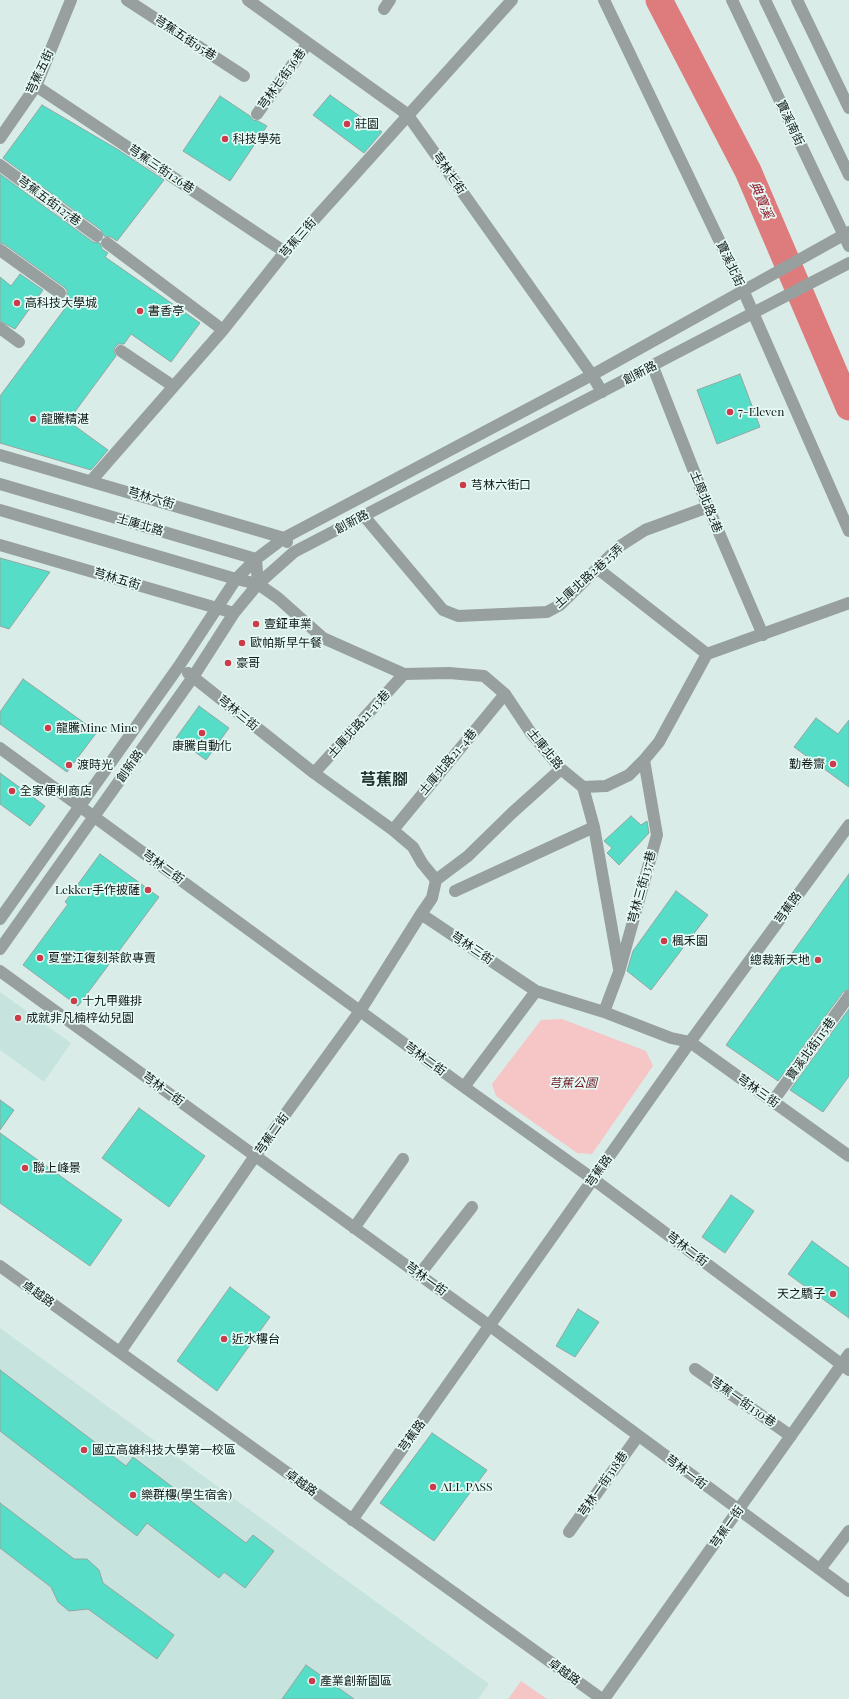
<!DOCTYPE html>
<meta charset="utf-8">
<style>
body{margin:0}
canvas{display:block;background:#d9ece8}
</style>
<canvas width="849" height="1699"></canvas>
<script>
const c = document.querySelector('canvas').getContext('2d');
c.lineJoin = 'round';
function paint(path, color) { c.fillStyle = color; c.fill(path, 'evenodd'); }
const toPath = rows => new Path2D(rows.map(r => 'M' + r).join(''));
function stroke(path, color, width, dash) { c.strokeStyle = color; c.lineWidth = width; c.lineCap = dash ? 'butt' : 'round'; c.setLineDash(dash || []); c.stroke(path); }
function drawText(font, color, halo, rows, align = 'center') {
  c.font = font + ' "Playfair Display","Noto Sans TC",serif'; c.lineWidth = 3.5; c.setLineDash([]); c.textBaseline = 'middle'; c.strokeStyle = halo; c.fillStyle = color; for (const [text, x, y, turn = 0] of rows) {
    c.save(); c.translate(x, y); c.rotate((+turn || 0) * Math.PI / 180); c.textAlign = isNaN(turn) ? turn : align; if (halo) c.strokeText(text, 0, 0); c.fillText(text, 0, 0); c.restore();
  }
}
const built = toPath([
 [0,992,71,1043,44,1082,0,1050],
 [0,1328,489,1684,478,1699,0,1699]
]);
const green = toPath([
 [562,1019,646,1051,653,1066,592,1154,577,1153,496,1096,492,1084,541,1020],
 [521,1681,547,1699,508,1699]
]);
const river = toPath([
 [659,0,748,171,849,407]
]);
const building = toPath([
 [330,95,382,132,364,153,313,115,330,95],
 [220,96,250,116,253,120,258,121,267,126,230,181,183,151,220,96],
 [42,105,117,149,164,180,117,241,111,237,104,236,101,230,3,158,42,105],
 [0,174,93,242,100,243,102,249,108,253,105,257,200,323,171,362,131,334,124,344,118,344,115,347,114,351,116,356,68,421,108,450,91,470,0,443,0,396,72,299,67,296,67,290,64,287,4,244,0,243,0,174],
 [20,274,43,290,15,329,0,321,0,277,11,286,20,274],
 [740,374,760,427,717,444,697,390,740,374],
 [0,558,50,572,9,629,0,626,0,558],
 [23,679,97,732,67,772,0,724,0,712,23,679],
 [199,706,229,728,206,760,176,738,199,706],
 [816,718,838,734,849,720,849,787,794,747,816,718],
 [0,773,45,806,30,826,0,804,0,773],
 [631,816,641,825,647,821,649,833,619,865,607,853,612,848,604,841,631,816],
 [100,854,159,897,78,1006,23,965,68,904,65,902,100,854],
 [849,874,849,989,843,992,778,1081,726,1045,849,874],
 [676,891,708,915,651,990,627,971,633,951,676,891],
 [849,1009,849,1076,823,1112,790,1090,849,1009],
 [0,1100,14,1110,0,1130,0,1100],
 [139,1108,205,1156,169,1207,102,1158,139,1108],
 [0,1133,122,1220,90,1266,0,1203,0,1133],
 [731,1195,754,1211,725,1253,702,1237,731,1195],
 [812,1241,849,1268,849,1318,788,1274,812,1241],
 [230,1287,270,1317,217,1391,177,1361,230,1287],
 [578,1309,599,1322,575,1357,556,1346,578,1309],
 [0,1370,126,1466,133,1457,246,1543,253,1535,274,1551,245,1588,224,1572,219,1578,147,1523,137,1536,0,1431,0,1370],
 [432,1433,487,1470,434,1541,380,1503,432,1433],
 [0,1503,74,1559,87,1559,99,1570,103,1583,174,1635,157,1659,88,1609,69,1611,58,1602,51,1587,0,1548,0,1503],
 [306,1665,354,1699,282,1699,306,1665]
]);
const minor = toPath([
 [127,0,244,76],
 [248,0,407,114,592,375,602,392],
 [604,0,743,290,849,531],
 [732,0,849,246],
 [765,0,849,175],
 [797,0,849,108],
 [384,9,390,0],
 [36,86,285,252],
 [257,114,308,43],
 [0,138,36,86,71,0],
 [0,165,97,236],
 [107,243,223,330],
 [0,250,60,293],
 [0,328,19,342],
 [121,351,173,386],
 [653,367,708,507,763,635],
 [0,455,284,538,287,542],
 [91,481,223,330,285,252,512,0],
 [0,484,256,559,258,584],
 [0,510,236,579,258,584,278,598,323,638,404,674,449,673,484,676,505,694,531,733,561,769,583,787,606,786,629,775,644,760,659,742,707,654,849,603],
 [364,516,443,610,458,616,547,612,560,605,620,546,645,530,708,507],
 [0,545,234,613],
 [598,569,707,654],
 [188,673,314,773,393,830,413,847,422,863,436,880,432,898,421,914,536,991,604,1012,671,1038,690,1042,849,1156],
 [0,748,464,1087,593,1179,849,1370],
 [314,773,404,674],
 [583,787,594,827,619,969],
 [393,830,505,694],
 [436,880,468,856,512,813,561,769],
 [455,891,594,827],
 [0,919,179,666,236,579,256,559,284,538,592,375,849,232],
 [0,949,193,677,234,613,258,584,294,552,849,263],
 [0,971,490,1326,849,1591],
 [604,1012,619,972,657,835,644,760],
 [464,1087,536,991],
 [773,1101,849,996],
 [354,1228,403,1159],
 [0,1266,602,1699],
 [419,1275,472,1207],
 [120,1352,255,1156,360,1011,421,914],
 [695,1369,791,1436],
 [352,1520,690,1042,849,825],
 [569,1532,638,1436],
 [820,1569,849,1531],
 [604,1699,849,1354]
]);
const markers = [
 [347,124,4,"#cb3b4a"],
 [225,139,4,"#cb3b4a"],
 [17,303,4,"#cb3b4a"],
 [140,311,4,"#cb3b4a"],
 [730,412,4,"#cb3b4a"],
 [33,419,4,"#cb3b4a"],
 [463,485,4,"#cb3b4a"],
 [256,624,4,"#cb3b4a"],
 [242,643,4,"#cb3b4a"],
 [228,663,4,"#cb3b4a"],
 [48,728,4,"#cb3b4a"],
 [202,733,4,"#cb3b4a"],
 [833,764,4,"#cb3b4a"],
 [69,765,4,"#cb3b4a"],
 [12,791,4,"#cb3b4a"],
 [148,890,4,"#cb3b4a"],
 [664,941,4,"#cb3b4a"],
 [40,958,4,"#cb3b4a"],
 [818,960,4,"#cb3b4a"],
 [74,1001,4,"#cb3b4a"],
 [18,1018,4,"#cb3b4a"],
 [25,1168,4,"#cb3b4a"],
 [833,1294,4,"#cb3b4a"],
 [224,1339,4,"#cb3b4a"],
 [84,1450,4,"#cb3b4a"],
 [433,1487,4,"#cb3b4a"],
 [133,1495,4,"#cb3b4a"],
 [312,1681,4,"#cb3b4a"]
];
const streetNames = [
 ["芎蕉五街95巷",185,38,33],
 ["芎蕉五街",40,72,-65],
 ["芎林七街36巷",282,79,-54],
 ["寶溪南街",790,123,65],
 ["芎蕉三街126巷",161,169,34],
 ["芎林七街",449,173,55],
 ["芎蕉五街127巷",49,201,36],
 ["芎蕉三街",298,238,-49],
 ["寶溪北街",730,264,65],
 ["創新路",640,373,-27],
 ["芎林六街",151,498,16],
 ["土庫北路2巷",706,502,68],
 ["創新路",352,522,-28],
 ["土庫北路",140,525,16],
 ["土庫北路2巷25弄",589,576,-42],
 ["芎林五街",117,579,16],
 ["芎林三街",238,713,39],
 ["土庫北路21-13巷",359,724,-48],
 ["土庫北路",545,749,51],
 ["土庫北路21-4巷",448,762,-50],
 ["創新路",130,766,-55],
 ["芎林二街",163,867,36],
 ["芎林三街137巷",642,887,-75],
 ["芎蕉路",788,908,-54],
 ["芎林三街",472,948,34],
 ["寶溪北街115巷",811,1049,-54],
 ["芎林二街",425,1059,36],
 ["芎林一街",163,1089,36],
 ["芎林三街",758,1091,35],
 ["芎蕉二街",272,1134,-54],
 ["芎蕉路",599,1171,-55],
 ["芎林二街",687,1249,37],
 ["芎林一街",426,1279,36],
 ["卓越路",38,1294,35],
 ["芎蕉一街130巷",743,1402,35],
 ["芎蕉路",412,1436,-54],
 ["芎林一街",686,1472,37],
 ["卓越路",301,1483,36],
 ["芎林一街318巷",603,1484,-55],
 ["芎蕉一街",727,1527,-55],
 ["卓越路",564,1672,36]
];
const poiNames = [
 ["莊園",355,124],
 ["科技學苑",233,139],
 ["高科技大學城",25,303],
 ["書香亭",148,311],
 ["7-Eleven",738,412],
 ["龍騰精湛",41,419],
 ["芎林六街口",471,485],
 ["壹鉦車業",264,624],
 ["歐帕斯早午餐",250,643],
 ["豪哥",236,663],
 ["龍騰Mine Mine",56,728],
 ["康騰自動化",202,746,"center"],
 ["勤卷齋",825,764,"right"],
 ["渡時光",77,765],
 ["全家便利商店",20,791],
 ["Lekker手作披薩",140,890,"right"],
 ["楓禾園",672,941],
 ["夏堂江復刻茶飲專賣",48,958],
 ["總裁新天地",810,960,"right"],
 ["十九甲雞排",82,1001],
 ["成就非凡楠梓幼兒園",26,1018],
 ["聯上峰景",33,1168],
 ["天之驕子",825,1294,"right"],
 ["近水樓台",232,1339],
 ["國立高雄科技大學第一校區",92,1450],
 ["ALL PASS",441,1487],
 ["樂群樓(學生宿舍)",141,1495],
 ["產業創新園區",320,1681]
];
const parkNames = [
 ["芎蕉公園",573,1083]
];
const waterNames = [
 ["典寶溪",761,200,67]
];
const districtNames = [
 ["芎蕉腳",384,780]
];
paint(built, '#c7e3dd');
paint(green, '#f5c6c5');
stroke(river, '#dd7b7d', 27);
paint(building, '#56ddc7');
stroke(building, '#94a6a2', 1);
stroke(minor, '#97a09e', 12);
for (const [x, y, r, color] of markers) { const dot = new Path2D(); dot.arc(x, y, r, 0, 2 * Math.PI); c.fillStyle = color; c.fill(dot); stroke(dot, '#e6faf5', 1.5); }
drawText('12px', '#111817', '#e6faf5', streetNames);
drawText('12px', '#111817', '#e6faf5', poiNames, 'left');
drawText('italic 12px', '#701823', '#e6faf5', parkNames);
drawText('italic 13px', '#921d2d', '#e6faf5', waterNames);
drawText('bold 16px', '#253532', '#e6faf5', districtNames);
</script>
